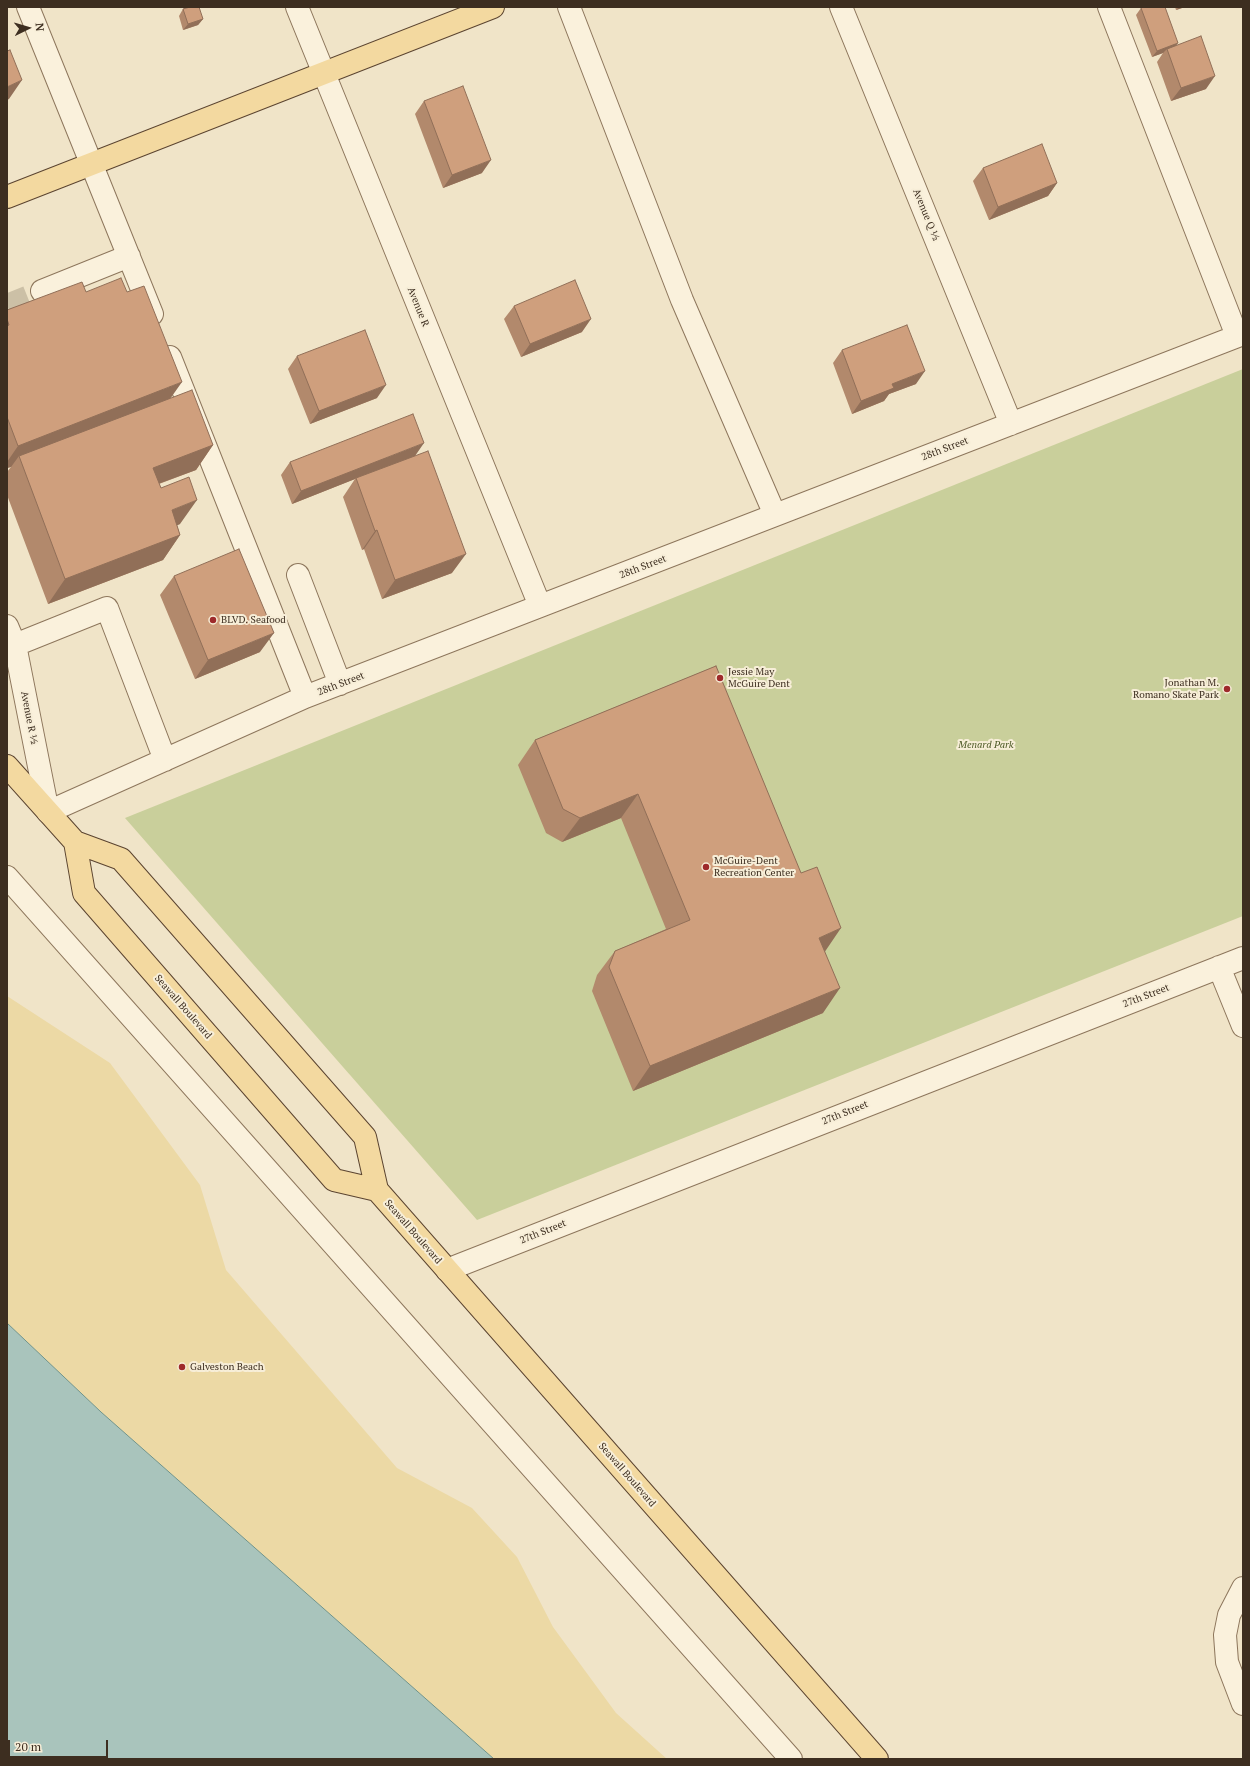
<!DOCTYPE html>
<meta charset="utf-8">
<style>
body{margin:0}
#map{position:relative;width:1250px;height:1766px;overflow:hidden;background:#f0e4c8;font-family:"PT Serif",serif}
canvas{display:block}
.frame{position:absolute;inset:0;border:8px solid #3d2e20;pointer-events:none}
.north{position:absolute;left:8px;top:8px;width:40px;height:40px;-webkit-text-stroke:3px #f7eed8;paint-order:stroke;rotate:85deg;font-size:11px;font-weight:700;line-height:16px;text-align:center;color:#3d2e20}
.north::after{content:'';display:block;margin:auto;width:14px;height:18px;background:#3d2e20;clip-path:polygon(50% 0,100% 100%,50% 72%,0 100%)}
.scale{position:absolute;left:8px;top:1740px;width:100px;height:18px;box-sizing:border-box;border:2px solid #3d2e20;border-top:0;padding-left:5px;font-size:12px;line-height:14px;white-space:nowrap;color:#3d2e20;-webkit-text-stroke:3px #f7eed8;paint-order:stroke}
</style>
<div id="map">
<canvas width="1250" height="1766"></canvas>
<div class="frame"></div>
<div class="north">N</div>
<div class="scale">20 m</div>
</div>
<script>
const c = document.querySelector('canvas').getContext('2d');
c.lineJoin = 'round';
function paint(path, color) { c.fillStyle = color; c.fill(path, 'evenodd'); }
const toPath = rows => new Path2D(rows.map(r => 'M' + r).join(''));
function stroke(path, color, width, dash) { c.strokeStyle = color; c.lineWidth = width; c.lineCap = dash ? 'butt' : 'round'; c.setLineDash(dash || []); c.stroke(path); }
function drawText(font, color, halo, rows, align = 'center') {
  c.font = font + ' "PT Serif",serif'; c.lineWidth = 4; c.setLineDash([]); c.textBaseline = 'middle'; c.strokeStyle = halo; c.fillStyle = color; for (const [text, x, y, turn = 0] of rows) {
    c.save(); c.translate(x, y); c.rotate((+turn || 0) * Math.PI / 180); c.textAlign = isNaN(turn) ? turn : align; if (halo) c.strokeText(text, 0, 0); c.fillText(text, 0, 0); c.restore();
  }
}
const green = toPath([
 [1243,369,1243,916,477,1220,125,818]
]);
const sand = toPath([
 [7,996,110,1063,200,1185,226,1270,397,1468,472,1508,517,1557,553,1627,616,1713,667,1759,494,1759,101,1412,7,1323]
]);
const water = toPath([
 [7,1323,101,1412,494,1759,7,1759,7,1323]
]);
const minorTunnel = toPath([
 [7,305,42,291]
]);
const minor = toPath([
 [28,7,152,314],
 [297,7,540,606],
 [569,7,682,300,775,515],
 [841,7,1011,424],
 [1109,7,1237,336],
 [42,291,129,256],
 [170,357,305,697],
 [298,575,340,684],
 [7,626,15,645,48,812,305,697,1243,334],
 [15,645,107,608,165,760],
 [7,877,791,1759],
 [1219,967,1243,1026],
 [447,1270,1243,958],
 [1243,1588,1229,1615,1225,1635,1227,1662,1243,1704]
]);
const major = toPath([
 [7,197,493,7],
 [7,766,75,842,121,859,365,1137,377,1190,877,1759],
 [75,842,84,893,334,1180,377,1190]
]);
const wall = toPath([
 [1175,7,1185,7,1176,10],
 [1141,8,1176,45,1206,89,1171,101,1157,62,1163,53,1152,57,1136,15],
 [183,9,203,19,198,25,183,30,179,16],
 [424,101,482,173,443,188,415,114],
 [983,168,1057,183,1048,196,989,220,973,181],
 [86,292,170,398,213,445,196,470,159,484,180,524,177,525,180,535,163,560,48,604,7,495,7,472,11,467,7,468,7,310],
 [514,306,582,332,521,357,504,319],
 [842,350,916,384,889,394,884,401,852,414,833,363],
 [297,356,377,398,310,424,288,369],
 [415,456,452,573,382,599,364,549,362,550,343,497,355,479,292,504,281,475,290,462],
 [174,576,260,652,195,679,160,595],
 [716,666,825,952,823,1013,633,1091,592,991,597,975,615,951,666,929,621,818,562,842,546,833,518,765,535,740]
]);
const shadedWall = toPath([
 [1179,7,1185,7,1176,10],
 [203,19,198,25,183,30,188,24],
 [1178,43,1173,50,1167,49,1163,53,1152,57,1157,51],
 [1215,76,1206,89,1171,101,1181,88],
 [22,80,9,99,7,100,7,87],
 [491,160,482,173,443,188,452,175],
 [1057,183,1048,196,989,220,998,207],
 [591,319,582,332,521,357,530,344],
 [925,371,916,384,889,394,884,401,852,414,861,401,892,384],
 [182,382,165,406,19,456,11,467,7,468,7,462,18,446],
 [386,385,377,398,310,424,319,411],
 [424,443,415,456,356,478,355,479,292,504,301,491],
 [213,445,196,470,136,492,153,468],
 [197,500,180,524,155,535,172,510],
 [377,530,364,549,362,550,375,531],
 [180,535,163,560,48,604,65,579],
 [466,554,452,573,382,599,395,580],
 [274,633,260,652,195,679,208,660],
 [638,794,621,818,562,842,580,818],
 [841,928,824,953,819,938],
 [840,988,823,1013,633,1091,650,1066]
]);
const building = toPath([
 [190,7,199,7,203,19,188,24,183,9,190,7],
 [1144,7,1165,7,1178,43,1157,51,1141,8,1144,7],
 [1201,36,1215,76,1181,88,1167,49,1201,36],
 [10,50,22,80,7,87,7,51,10,50],
 [463,86,491,160,452,175,424,101,463,86],
 [1042,144,1057,183,998,207,983,168,1042,144],
 [121,278,127,292,144,286,182,382,18,446,7,417,7,326,9,325,7,319,7,310,82,282,86,292,121,278],
 [575,280,591,319,530,344,514,306,575,280],
 [907,325,925,371,892,384,894,388,861,401,842,350,907,325],
 [365,330,386,385,319,411,297,356,365,330],
 [192,390,213,445,153,468,161,488,189,477,197,500,172,510,180,535,65,579,19,456,192,390],
 [413,414,424,443,301,491,290,462,413,414],
 [428,451,466,554,395,580,377,530,375,531,356,478,428,451],
 [239,549,274,633,208,660,174,576,239,549],
 [716,666,801,873,817,867,841,928,819,938,840,988,650,1066,609,967,615,951,690,920,638,794,580,818,563,809,535,740,716,666]
]);
const markers = [
 [213,620,4,"#9e2a2b"],
 [720,678,4,"#9e2a2b"],
 [1227,689,4,"#9e2a2b"],
 [706,867,4,"#9e2a2b"],
 [182,1367,4,"#9e2a2b"]
];
const streetNames = [
 ["Avenue Q ½",926,215,68],
 ["Avenue R",418,307,68],
 ["28th Street",945,449,-21],
 ["28th Street",643,567,-21],
 ["28th Street",341,684,-21],
 ["Avenue R ½",29,718,79],
 ["27th Street",1146,996,-21],
 ["Seawall Boulevard",183,1007,49],
 ["27th Street",845,1113,-22],
 ["Seawall Boulevard",413,1232,49],
 ["27th Street",543,1232,-22],
 ["Seawall Boulevard",627,1475,49]
];
const poiNames = [
 ["BLVD. Seafood",221,620],
 ["Jessie May",728,672],
 ["McGuire Dent",728,684],
 ["Jonathan M.",1219,683,"right"],
 ["Romano Skate Park",1219,695,"right"],
 ["McGuire-Dent",714,861],
 ["Recreation Center",714,873],
 ["Galveston Beach",190,1367]
];
const parkNames = [
 ["Menard Park",986,745]
];
paint(green, '#c9cf9b');
paint(sand, '#ecd9a5');
paint(water, '#a9c4bc');
stroke(water, '#6f938a', 1);
stroke(minorTunnel, '#ccc0a6', 22, [22, 11]);
stroke(minor, '#8d765c', 24);
stroke(major, '#5b4430', 24);
stroke(minor, '#faf1dc', 22);
stroke(major, '#f3d9a0', 22);
paint(wall, '#b2896c');
paint(shadedWall, '#916f58');
paint(building, '#cf9f7d');
stroke(building, '#916f58', 1);
for (const [x, y, r, color] of markers) { const dot = new Path2D(); dot.arc(x, y, r, 0, 2 * Math.PI); c.fillStyle = color; c.fill(dot); stroke(dot, '#f7eed8', 1.5); }
drawText('10px', '#3d2e20', '#f7eed8', streetNames);
drawText('10px', '#3d2e20', '#f7eed8', poiNames, 'left');
drawText('italic 10px', '#4d5a26', '#f7eed8', parkNames);
</script>
